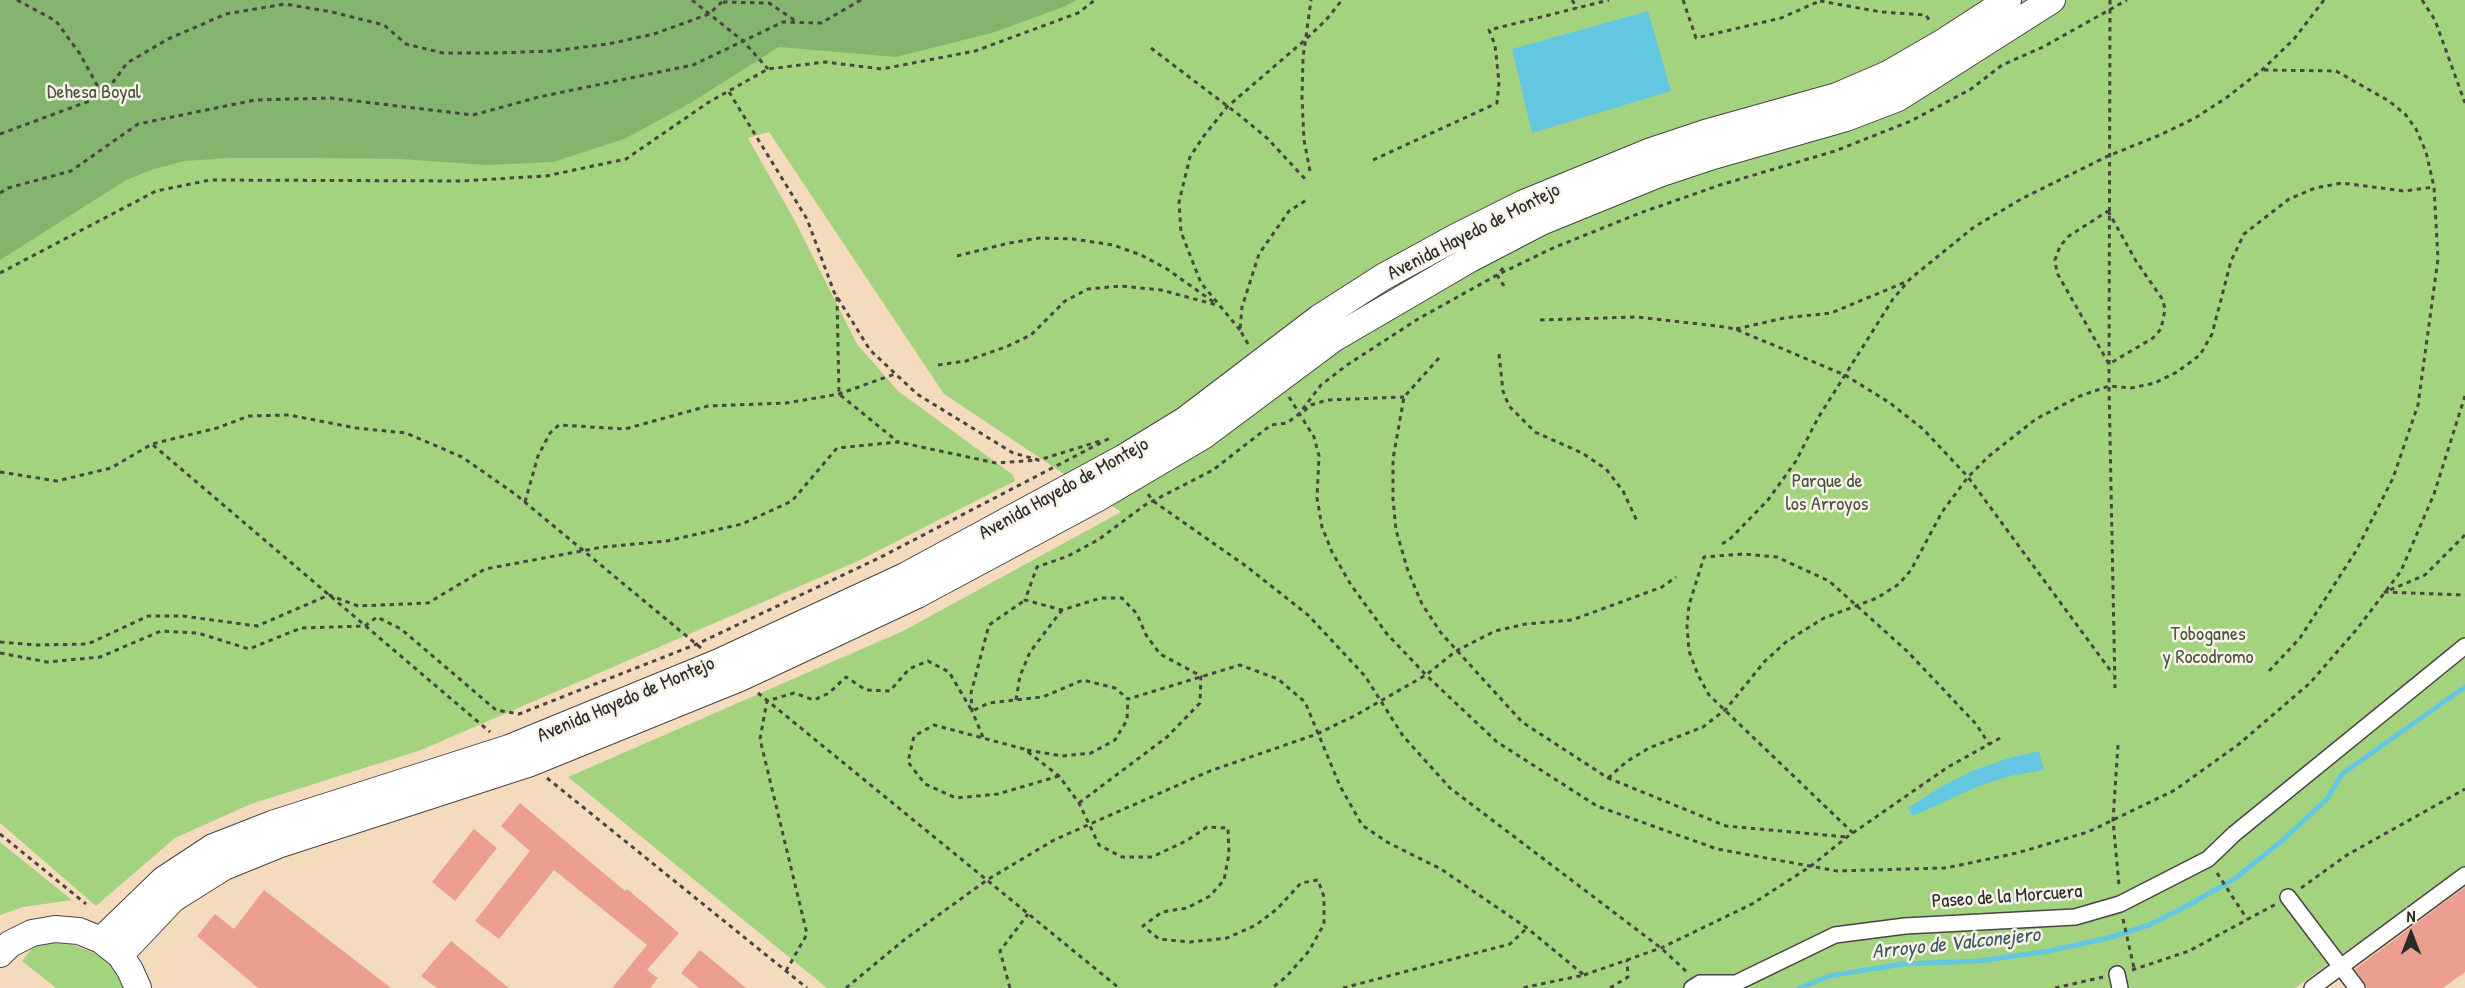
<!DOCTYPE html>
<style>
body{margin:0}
#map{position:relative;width:2465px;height:988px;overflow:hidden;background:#f4dbbe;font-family:"Patrick Hand",sans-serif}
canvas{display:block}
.north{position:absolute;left:2381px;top:904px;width:60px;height:60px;-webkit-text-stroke:4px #f7f3e8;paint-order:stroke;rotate:0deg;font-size:16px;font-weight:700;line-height:24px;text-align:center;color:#2b2b2b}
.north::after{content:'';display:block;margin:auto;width:21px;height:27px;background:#2b2b2b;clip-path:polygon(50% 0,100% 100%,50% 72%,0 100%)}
</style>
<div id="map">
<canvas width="2465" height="988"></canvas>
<div class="north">N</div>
</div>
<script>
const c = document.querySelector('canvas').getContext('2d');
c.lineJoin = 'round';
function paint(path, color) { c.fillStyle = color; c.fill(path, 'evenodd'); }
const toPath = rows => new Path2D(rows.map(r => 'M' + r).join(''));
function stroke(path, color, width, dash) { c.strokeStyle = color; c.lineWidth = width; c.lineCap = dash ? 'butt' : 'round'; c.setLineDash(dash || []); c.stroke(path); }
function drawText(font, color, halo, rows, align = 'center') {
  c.font = font + ' "Patrick Hand",sans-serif'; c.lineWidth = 5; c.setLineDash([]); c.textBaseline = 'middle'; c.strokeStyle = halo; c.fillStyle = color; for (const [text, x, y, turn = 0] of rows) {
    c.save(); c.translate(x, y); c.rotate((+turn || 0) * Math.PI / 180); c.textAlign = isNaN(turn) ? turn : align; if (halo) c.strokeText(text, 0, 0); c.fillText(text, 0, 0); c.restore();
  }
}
const green = toPath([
 [0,0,2465,0,2465,866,2295,988,827,988,568,777,903,631,1121,512,944,394,769,132,748,138,796,223,857,344,898,391,1013,475,1015,481,858,561,421,750,251,804,175,838,96,906,0,823],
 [0,842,72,900,23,907,0,915],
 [53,943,71,944,102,956,115,969,124,988,56,988,22,961,33,947]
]);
const forest = toPath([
 [0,0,1077,0,1063,7,995,32,896,57,779,47,689,104,624,139,553,162,486,165,401,159,312,158,230,158,185,161,154,169,126,180,0,260]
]);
const water = toPath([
 [1648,11,1671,91,1532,133,1512,49],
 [2039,751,2044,770,2010,776,1979,786,1913,816,1908,808,1941,787,1972,771,2006,759]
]);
const stream = toPath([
 [1800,988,1829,976,1903,964,1979,961,2049,951,2108,938,2149,925,2187,906,2236,878,2284,839,2327,799,2342,774,2465,687]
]);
const building = toPath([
 [520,803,625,891,627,889,679,933,647,970,658,978,650,988,612,988,647,945,554,870,499,939,475,921,530,851,501,826],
 [474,829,497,848,455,901,432,882],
 [2465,887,2465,972,2443,988,2367,988,2355,969],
 [264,890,391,988,258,988,197,936,215,914,234,929],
 [451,941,509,988,437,988,421,976],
 [700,950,746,988,699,988,681,973]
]);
const path = toPath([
 [17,0,56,21,80,54,103,96],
 [692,0,743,41,768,69],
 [1572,0,1577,8],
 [1683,0,1696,38,1781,18,1822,0],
 [2110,0,2109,386,2115,688],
 [2422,0,2435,20,2465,103],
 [1820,1,1881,12,1926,15,1931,23],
 [723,2,769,3,797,22],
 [1151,48,1243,118,1268,139,1307,181],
 [2264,70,2336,71,2389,101,2405,114,2416,129,2426,152,2434,187,2438,259,2418,405,2393,478,2356,551,2300,638,2269,671],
 [729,92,807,219,834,292,870,350,917,394,1013,453,1039,460,1100,441],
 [0,134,103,96,127,63,168,39,226,14,285,4,332,12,384,25,406,44,443,53,494,53,552,51,608,44,654,34,709,14,724,0],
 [1373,160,1497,103,1499,82,1495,45,1489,30,1609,0],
 [1310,171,1304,140,1302,98,1303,58,1311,0],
 [0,193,8,188,71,171,138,124,255,100,331,98,473,115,539,97,693,65,783,22,821,23,861,0],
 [2108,211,2136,261,2163,300,2165,310,2161,329,2153,338,2109,364,2057,273,2055,260,2060,246,2069,236,2108,211],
 [957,256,1009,243,1040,238,1073,239,1113,245,1141,255,1167,269,1215,303],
 [0,273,156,191,210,180,460,181,546,176,626,159,709,102,768,69,825,62,882,69,975,51,1078,13,1095,0],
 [1504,286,1497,275,1505,266],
 [837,297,839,394,898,442],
 [1540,320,1636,317,1718,326,1735,329,1845,375,1890,403,1923,429,1968,477,2113,674],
 [1736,329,1784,318,1831,313,1908,281],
 [1240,330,1201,283,1181,232,1179,202,1190,157,1203,137,1227,107,1305,40,1326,20,1342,0],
 [1248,344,1240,330,1242,307,1259,254,1289,211,1308,199],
 [1499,354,1503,391,1509,406,1535,432,1582,453,1606,469,1623,491,1637,521],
 [1439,358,1404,397,1393,459,1393,499,1396,530,1408,571,1422,604,1441,633,1522,722,1608,778,1726,826,1847,837],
 [938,365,966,361,1008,346,1031,335,1065,301,1088,289,1121,286,1161,290,1217,305],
 [1289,397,1314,437,1319,456,1317,498,1322,527,1332,552,1351,585,1387,634,1426,675,1497,742,1597,806,1717,849,1837,871,1946,868,2017,853,2088,832,2175,790,2239,744,2310,683,2357,629,2401,571,2434,494,2465,396],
 [1304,411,1311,405,1327,400,1404,397],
 [153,445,490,732],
 [0,472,57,481,111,468,152,444,217,428,249,416,289,415,356,428,406,433,462,457,515,494,701,648],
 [1148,494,1153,501,1246,566,1308,615,1365,676,1403,736,1450,788,1661,948,1687,972],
 [525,502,538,456,550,433,559,425,625,429,708,406,786,403,839,394,895,374],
 [2465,535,2425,575,2385,592,2465,595],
 [1722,544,1731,538,1768,500,1796,461,1818,418,1845,375,1893,299,1910,279,1974,227,2023,198,2108,156,2160,135,2195,118,2226,98,2262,70,2294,39,2324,0],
 [0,642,36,645,88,644,148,616,183,616,257,626,329,595,358,606,428,603,485,569,603,547,667,541,742,524,792,501,837,448,898,442,996,463,1039,460],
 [0,653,47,662,100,657,161,631,198,633,249,649,301,628,365,626,377,617,401,629,496,710,519,714,697,644,879,558,1110,438],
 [758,693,1119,988],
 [1016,700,1020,676,1030,652,1062,610],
 [983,737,972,711,971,693,989,625,1025,600],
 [2118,745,2113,820,2119,885],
 [1027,750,1062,756,1091,753,1115,740,1127,720,1128,699],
 [1059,776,998,794,956,798,925,784,908,762,914,736,934,725,1024,749,1059,776,1079,803,1099,845,1122,857,1152,857,1186,841,1207,827,1228,828,1229,854,1224,880,1210,896,1187,908,1162,912,1143,926,1159,939,1190,942,1227,938,1256,925,1277,909,1301,883,1318,880,1324,897,1324,924,1309,951,1286,977,1272,988],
 [547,778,807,988],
 [1608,778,1626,762,1649,748,1703,727,1726,709,1765,661,1786,642,1803,631,1824,618,1877,598,1899,584,1911,570,1942,512,1968,477,1989,456,2036,419,2080,396,2109,386,2131,388,2155,383,2177,372,2200,355,2212,334,2231,261,2244,234,2289,199,2315,188,2342,183,2404,191,2434,187],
 [1079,803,1167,737,1200,703,1201,676,1160,654,1146,635,1137,614,1122,598,1101,598,1062,610,1025,600,1037,567,1068,556,1098,540,1145,505,1213,470,1271,425,1287,423,1299,414,1321,385,1347,365,1418,319,1497,275,1553,248,1640,213,1720,185,1835,151,1911,121,1971,89,2002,65,2043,47,2127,0],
 [1853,833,1709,695,1698,675,1689,651,1687,626,1689,605,1704,557,1743,554,1777,557,1829,581,1907,651,1976,724,1989,744],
 [0,834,86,904],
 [2217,873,2247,919],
 [2301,888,2347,855,2465,789],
 [2123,919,2134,968],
 [2132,970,2189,951,2276,904],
 [786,971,807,934,760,739,767,701,794,693,814,700,829,693,846,677,866,690,890,691,909,669,928,661,949,672,972,711,989,703,1043,697,1083,680,1115,688,1128,699,1240,665,1278,679,1305,702,1340,786,1362,825,1387,842,1441,869,1527,928,1584,975,1522,988],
 [1584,975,1661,948,1752,904,1811,866,1847,837,1948,767,2002,737],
 [846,988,904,940,987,880,1054,840,1210,771,1317,734,1356,715,1426,675,1456,651,1495,631,1526,624,1572,620,1662,587,1676,577],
 [1010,988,1000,951,1028,914],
 [1343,988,1510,944,1527,928],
 [1610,988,1628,977,1627,960],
 [2055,988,2103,977]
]);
const pedestrian = toPath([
 [2288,897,2357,988],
 [2117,974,2120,988],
 [1692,988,1700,983,1736,983,1835,935,1905,926,2075,917,2120,904,2208,859,2234,834,2465,646],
 [2312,988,2465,875]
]);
const tertiary = toPath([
 [101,940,163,880,213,847,272,824,509,748,719,662,905,576,1123,458,1185,420,1319,318,1383,277,1456,237,1524,203,1651,151,1705,133,1837,96,1888,74,1945,41,2008,0],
 [0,954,10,944,32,933,55,929,79,931,101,940,120,955,130,970,138,988],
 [120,955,173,899,224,867,278,845,528,764,740,678,917,595,1098,498,1203,436,1333,339,1470,259,1541,222,1659,174,1713,156,1846,118,1898,98,2052,0]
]);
const parkNames = [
 ["Dehesa Boyal",94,93],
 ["Parque de",1827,482],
 ["los Arroyos",1827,505],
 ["Toboganes",2208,635],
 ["y Rocodromo",2208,658]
];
const streetNames = [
 ["Avenida Hayedo de Montejo",1474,232,-27],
 ["Avenida Hayedo de Montejo",1064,489,-29],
 ["Avenida Hayedo de Montejo",626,700,-23],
 ["Paseo de la Morcuera",2007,897,-4]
];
const waterNames = [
 ["Arroyo de Valconejero",1956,944,-6]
];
paint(green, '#a4d380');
paint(forest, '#83b56e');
paint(water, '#63c7e1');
stroke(stream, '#63c7e1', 5);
paint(building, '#ec9e90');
stroke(pedestrian, '#494541', 18);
stroke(tertiary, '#494541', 28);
stroke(path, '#494541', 3, [4.5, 4.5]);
stroke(pedestrian, '#fff', 15);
stroke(tertiary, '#fff', 26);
drawText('20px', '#495540', '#f7f3e8', parkNames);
drawText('20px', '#2b2b2b', '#f7f3e8', streetNames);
drawText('italic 21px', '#3c5a62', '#f7f3e8', waterNames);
</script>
